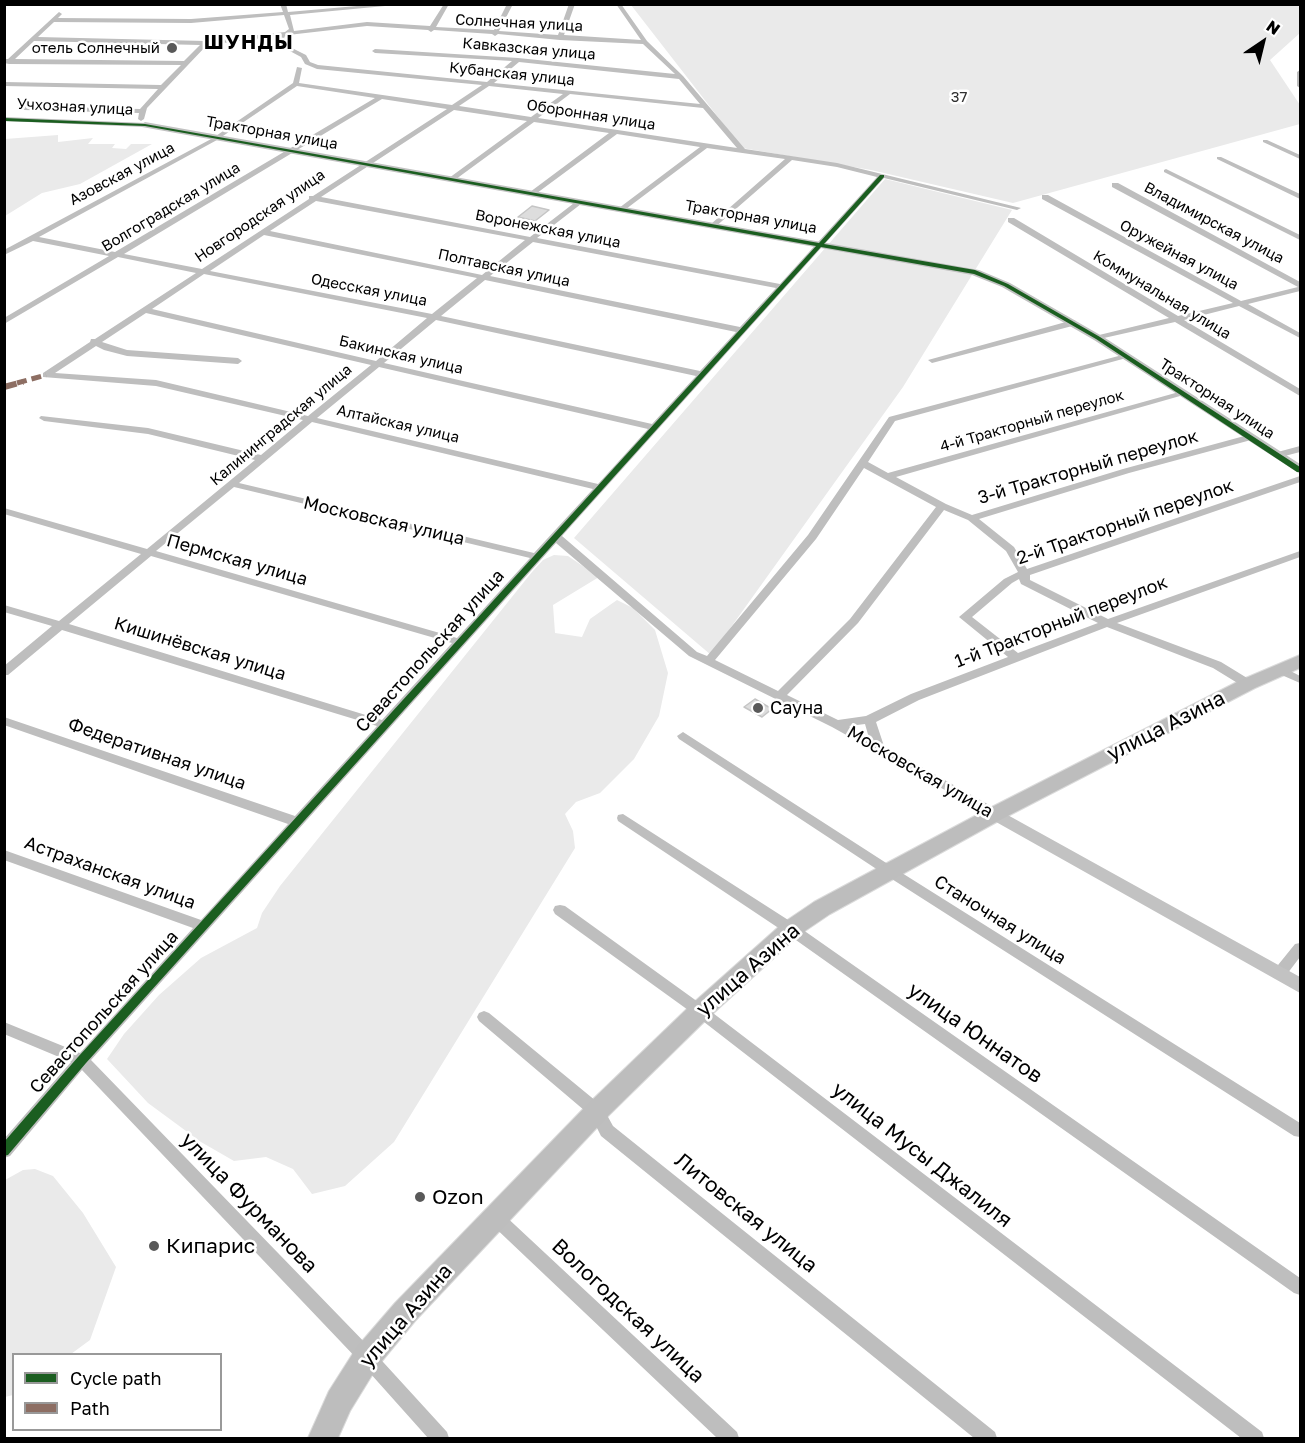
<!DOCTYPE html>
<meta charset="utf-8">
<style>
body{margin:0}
#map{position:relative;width:1305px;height:1443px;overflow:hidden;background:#fff;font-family:"Golos Text",sans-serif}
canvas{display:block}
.frame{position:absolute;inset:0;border:6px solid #000;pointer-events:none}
.legend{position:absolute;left:12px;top:1353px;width:210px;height:78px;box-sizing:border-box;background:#fff;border:2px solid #999;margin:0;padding:8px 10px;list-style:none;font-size:18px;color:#000}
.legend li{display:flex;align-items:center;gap:12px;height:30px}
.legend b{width:30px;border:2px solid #999}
.north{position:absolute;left:1233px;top:12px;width:60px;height:60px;-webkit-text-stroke:4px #fff;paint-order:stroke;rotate:35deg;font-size:16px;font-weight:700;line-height:24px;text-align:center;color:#000}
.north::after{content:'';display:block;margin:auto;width:21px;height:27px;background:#000;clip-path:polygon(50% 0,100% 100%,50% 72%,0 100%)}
</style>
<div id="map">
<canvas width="1305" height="1443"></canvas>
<div class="frame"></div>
<ul class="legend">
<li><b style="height:8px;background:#1b5e20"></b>Cycle path</li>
<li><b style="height:8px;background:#8d6e63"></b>Path</li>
</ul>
<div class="north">N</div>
</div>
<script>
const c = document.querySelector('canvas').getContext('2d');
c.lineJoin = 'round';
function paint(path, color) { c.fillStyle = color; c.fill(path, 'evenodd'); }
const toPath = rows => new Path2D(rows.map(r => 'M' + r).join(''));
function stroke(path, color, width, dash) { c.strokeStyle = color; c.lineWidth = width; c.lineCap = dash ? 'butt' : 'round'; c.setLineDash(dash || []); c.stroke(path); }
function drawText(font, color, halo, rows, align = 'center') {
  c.font = font + ' "Golos Text",sans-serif'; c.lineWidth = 5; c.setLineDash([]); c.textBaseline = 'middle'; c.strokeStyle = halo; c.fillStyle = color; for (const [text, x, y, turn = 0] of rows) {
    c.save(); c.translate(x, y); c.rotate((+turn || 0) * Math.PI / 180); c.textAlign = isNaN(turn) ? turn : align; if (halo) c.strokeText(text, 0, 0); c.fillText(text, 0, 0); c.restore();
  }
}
const green = toPath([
 [631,5,1300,5,1300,33,1270,60,1300,105,1300,124,1013,203,871,170,742,148],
 [58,135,58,142,93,138,88,144,115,144,112,148,126,149,131,144,152,144,80,184,42,193,5,216,5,139],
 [885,179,1012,210,903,387,711,655,574,538],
 [554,555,568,556,599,577,553,605,555,633,582,637,590,619,617,600,633,608,655,630,668,673,659,716,634,759,600,793,576,802,565,814,573,831,575,848,394,1142,345,1186,312,1194,293,1169,266,1157,234,1161,201,1142,148,1103,107,1059,124,1034,159,995,201,958,257,928,262,913,280,886,532,572,543,560],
 [35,1169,53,1176,83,1213,116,1267,90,1340,71,1354,14,1354,13,1395,5,1397,5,1180,23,1170]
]);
const building = toPath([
 [532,206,549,210,535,221,518,217,532,206],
 [755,699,772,709,762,717,744,707,755,699]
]);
const street = toPath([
 [280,4,286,4,288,12,380,4,385,6,290,15,294,31,367,22,430,26,444,4,449,4,436,27,494,30,507,4,513,4,499,31,558,35,569,4,575,4,564,35,641,40,616,4,621,4,647,41,683,76,745,149,837,163,1021,208,1017,210,884,178,562,536,697,652,707,656,808,535,889,417,1126,354,1130,357,895,421,868,462,888,473,1179,392,1185,392,1187,394,896,477,946,504,972,515,1123,469,1248,435,1253,438,1251,440,1129,473,979,519,1014,547,1027,569,1300,476,1300,482,1030,575,1030,580,1108,619,1300,551,1300,557,1117,623,1221,662,1252,681,1254,684,1252,687,1244,687,1213,668,1107,627,919,700,876,722,884,746,1000,811,1001,814,1000,817,995,818,832,727,689,656,556,543,91,1060,373,1351,447,1432,449,1438,428,1438,361,1363,82,1070,10,1156,4,1158,4,1139,71,1062,4,1034,4,1022,80,1053,193,928,4,860,4,850,201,920,288,824,4,725,4,717,295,816,377,726,62,630,8,675,4,675,4,666,52,626,4,612,4,605,59,621,141,554,4,514,4,508,147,549,255,460,148,434,44,421,39,418,41,416,148,428,261,455,303,420,156,386,43,377,43,373,90,342,91,339,95,339,196,273,118,257,4,324,4,318,109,256,33,241,4,255,4,250,213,138,293,83,297,67,302,68,299,83,452,105,482,85,317,69,305,64,301,57,288,50,279,36,207,45,147,108,144,119,141,121,138,119,139,113,24,110,21,108,24,106,140,109,158,89,4,86,4,82,161,85,181,65,9,64,4,63,4,59,8,59,59,12,62,14,58,18,191,19,283,12,280,4],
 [284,15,289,29,285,32,205,41,38,37,54,22,191,23,284,15],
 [367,26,428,30,431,32,434,30,492,34,495,36,498,34,560,40,643,44,675,74,518,58,375,49,372,51,375,53,512,61,487,82,318,65,310,62,306,55,292,48,284,37,288,35,367,26],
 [34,41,200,45,184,61,15,59,34,41],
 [519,62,679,79,700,104,494,83,519,62],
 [297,86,375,98,115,252,39,237,217,140,297,86],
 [489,86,563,94,531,117,459,106,489,86],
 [570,94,703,108,737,148,538,118,570,94],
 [382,99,447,109,313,196,309,196,309,199,202,269,124,254,382,99],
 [454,110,527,121,449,178,448,180,452,182,534,122,609,133,530,192,529,194,533,196,617,134,700,147,619,208,618,210,622,212,707,148,785,159,711,224,710,226,714,228,792,160,837,167,877,177,780,284,537,238,581,204,581,200,578,200,530,237,321,197,454,110],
 [316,201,525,240,482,275,270,231,316,201],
 [264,235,477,278,432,314,210,271,264,235],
 [533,242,776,288,740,327,490,276,533,242],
 [204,274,427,318,376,361,152,309,204,274],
 [485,280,736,332,700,371,441,316,485,280],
 [146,313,371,365,308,416,156,380,55,373,96,346,104,350,127,356,238,364,242,361,238,358,127,350,102,342,146,313],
 [436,320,696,376,652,424,384,363,436,320],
 [379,367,648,429,598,484,317,418,379,367],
 [312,422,593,489,534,553,239,483,312,422],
 [864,468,936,507,850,619,778,691,715,660,816,539,864,468],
 [234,487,530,558,457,638,156,551,234,487],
 [944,510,968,520,1006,551,1018,572,1004,579,959,617,1008,657,911,694,866,716,838,720,787,695,858,623,944,510],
 [151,556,452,643,382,720,69,624,151,556],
 [1019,579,1021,584,1098,623,1018,653,972,617,1012,583,1019,579],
 [865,724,869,738,849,726,865,724],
 [1300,70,1300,88,1297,86,1297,72,1300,70],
 [4,117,145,123,148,125,145,127,4,121,4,117],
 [1263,140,1267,140,1300,155,1300,159,1263,142,1263,140],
 [1217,157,1221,157,1300,194,1300,199,1217,159,1217,157],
 [1166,169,1300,235,1300,240,1164,172,1164,170,1166,169],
 [1112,183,1118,183,1300,282,1300,291,1248,304,1300,333,1300,338,1239,306,1184,320,1300,389,1300,396,1175,322,1095,340,1095,336,1169,318,1008,222,1008,218,1014,218,1178,316,1233,303,1042,199,1042,195,1048,195,1241,301,1298,287,1112,187,1112,183],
 [1073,320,1076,321,1076,325,932,363,928,360,1073,320],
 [1300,446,1300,452,1277,458,1272,455,1274,453,1300,446],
 [1281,666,1300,676,1300,683,1277,673,1275,670,1281,666],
 [683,732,894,868,1300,1123,1300,1137,1294,1136,884,874,679,739,677,736,683,732],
 [623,814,796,925,1300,1278,1300,1295,1294,1293,786,933,618,821,617,818,618,815,623,814],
 [560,905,565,906,705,1007,1262,1432,1264,1438,1241,1438,695,1015,555,914,553,910,555,906,560,905],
 [1300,943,1300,957,1284,978,1279,979,1274,978,1272,974,1274,970,1295,944,1300,943],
 [484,1011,489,1013,602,1106,613,1126,995,1432,997,1438,974,1438,601,1136,591,1116,479,1021,477,1017,479,1013,484,1011],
 [495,1210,501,1212,737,1432,739,1438,717,1438,489,1222,487,1217,489,1212,495,1210]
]);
const secondary = toPath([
 [145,122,979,270,1010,283,1102,336,1300,464,1300,474,1094,340,1002,287,972,275,142,127,140,125,145,122],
 [995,808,1300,977,1300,993,989,818,986,814,989,810,995,808]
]);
const primary = toPath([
 [1300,655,1300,668,1255,688,1002,819,830,914,799,935,708,1018,606,1118,415,1321,377,1367,350,1411,338,1438,308,1438,329,1391,357,1347,395,1303,588,1104,692,1004,783,923,814,902,988,809,1241,680,1300,655]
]);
const quietFar1 = toPath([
 [17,383,46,375]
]);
const quiet = toPath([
 [4,387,23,382]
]);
const cycleway = toPath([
 [4,118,145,124,819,243,880,175,884,175,884,177,824,244,975,270,1008,284,1100,337,1300,467,1300,472,1297,472,1096,339,1004,286,974,274,821,247,86,1063,8,1155,4,1156,4,1142,78,1057,816,246,145,126,4,121,4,118]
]);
const markers = [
 [172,48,6,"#595959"],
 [758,708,6,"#595959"],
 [420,1197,6,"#595959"],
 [154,1246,6,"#595959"]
];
const farStreetnames = [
 ["Солнечная улица",519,23,3],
 ["Кавказская улица",529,49,5],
 ["Кубанская улица",512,74,6],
 ["Учхозная улица",75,107,3],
 ["Оборонная улица",591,115,9],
 ["Тракторная улица",272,133,10],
 ["Азовская улица",122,174,-28],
 ["Волгоградская улица",171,207,-31],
 ["Новгородская улица",260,216,-34],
 ["Тракторная улица",751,217,10],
 ["Владимирская улица",1214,223,28],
 ["Воронежская улица",548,229,11],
 ["Оружейная улица",1179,255,28],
 ["Полтавская улица",504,268,12],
 ["Одесская улица",369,290,11],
 ["Коммунальная улица",1162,295,31],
 ["Бакинская улица",401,355,13],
 ["Тракторная улица",1217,399,33],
 ["4-й Тракторный переулок",1032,421,-16],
 ["Алтайская улица",398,424,13],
 ["Калининградская улица",281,425,-40]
];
const farPoinames = [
 ["отель Солнечный",160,48]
];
const farParknames = [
 ["37",959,97]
];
const streetNames = [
 ["3-й Тракторный переулок",1088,467,-16],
 ["Московская улица",384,521,13],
 ["2-й Тракторный переулок",1125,522,-19],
 ["Пермская улица",237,560,16],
 ["1-й Тракторный переулок",1061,622,-21],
 ["Кишинёвская улица",200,649,17],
 ["Севастопольская улица",430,651,-48],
 ["Федеративная улица",157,754,19],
 ["Московская улица",920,772,30],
 ["Астраханская улица",110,873,20],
 ["Станочная улица",1000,920,32],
 ["Севастопольская улица",104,1012,-48]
];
const poiNames = [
 ["Сауна",770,708]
];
const farDistrictnames = [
 ["ШУНДЫ",249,43]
];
const nearStreetnames = [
 ["улица Азина",1166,726,-27],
 ["улица Азина",748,970,-41],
 ["улица Юннатов",975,1033,35],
 ["улица Мусы Джалиля",922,1155,38],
 ["улица Фурманова",249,1203,46],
 ["Литовская улица",746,1213,39],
 ["Вологодская улица",628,1311,43],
 ["улица Азина",406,1316,-49]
];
const nearPoinames = [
 ["Ozon",432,1197],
 ["Кипарис",166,1246]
];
paint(green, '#eaeaea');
paint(building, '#ddd');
stroke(building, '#c5c5c5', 1.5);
stroke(primary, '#dbdbdb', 2);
paint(street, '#bebebe');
paint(secondary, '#c2c2c2');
paint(primary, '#bdbdbd');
stroke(quietFar1, '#8d6e63', 5, [10, 5]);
stroke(quiet, '#8d6e63', 6, [13, 6]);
paint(cycleway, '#1b5e20');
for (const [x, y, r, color] of markers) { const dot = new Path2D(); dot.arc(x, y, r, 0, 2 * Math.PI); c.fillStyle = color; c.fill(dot); stroke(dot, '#fff', 2); }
drawText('15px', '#000', '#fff', farStreetnames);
drawText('15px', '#000', '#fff', farPoinames, 'right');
drawText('15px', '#303030', '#fff', farParknames);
drawText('18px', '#000', '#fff', streetNames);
drawText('18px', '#000', '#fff', poiNames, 'left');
c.letterSpacing = '1.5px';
drawText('bold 20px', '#000', '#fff', farDistrictnames);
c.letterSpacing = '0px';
drawText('21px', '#000', '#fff', nearStreetnames);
drawText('21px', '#000', '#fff', nearPoinames, 'left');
</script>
